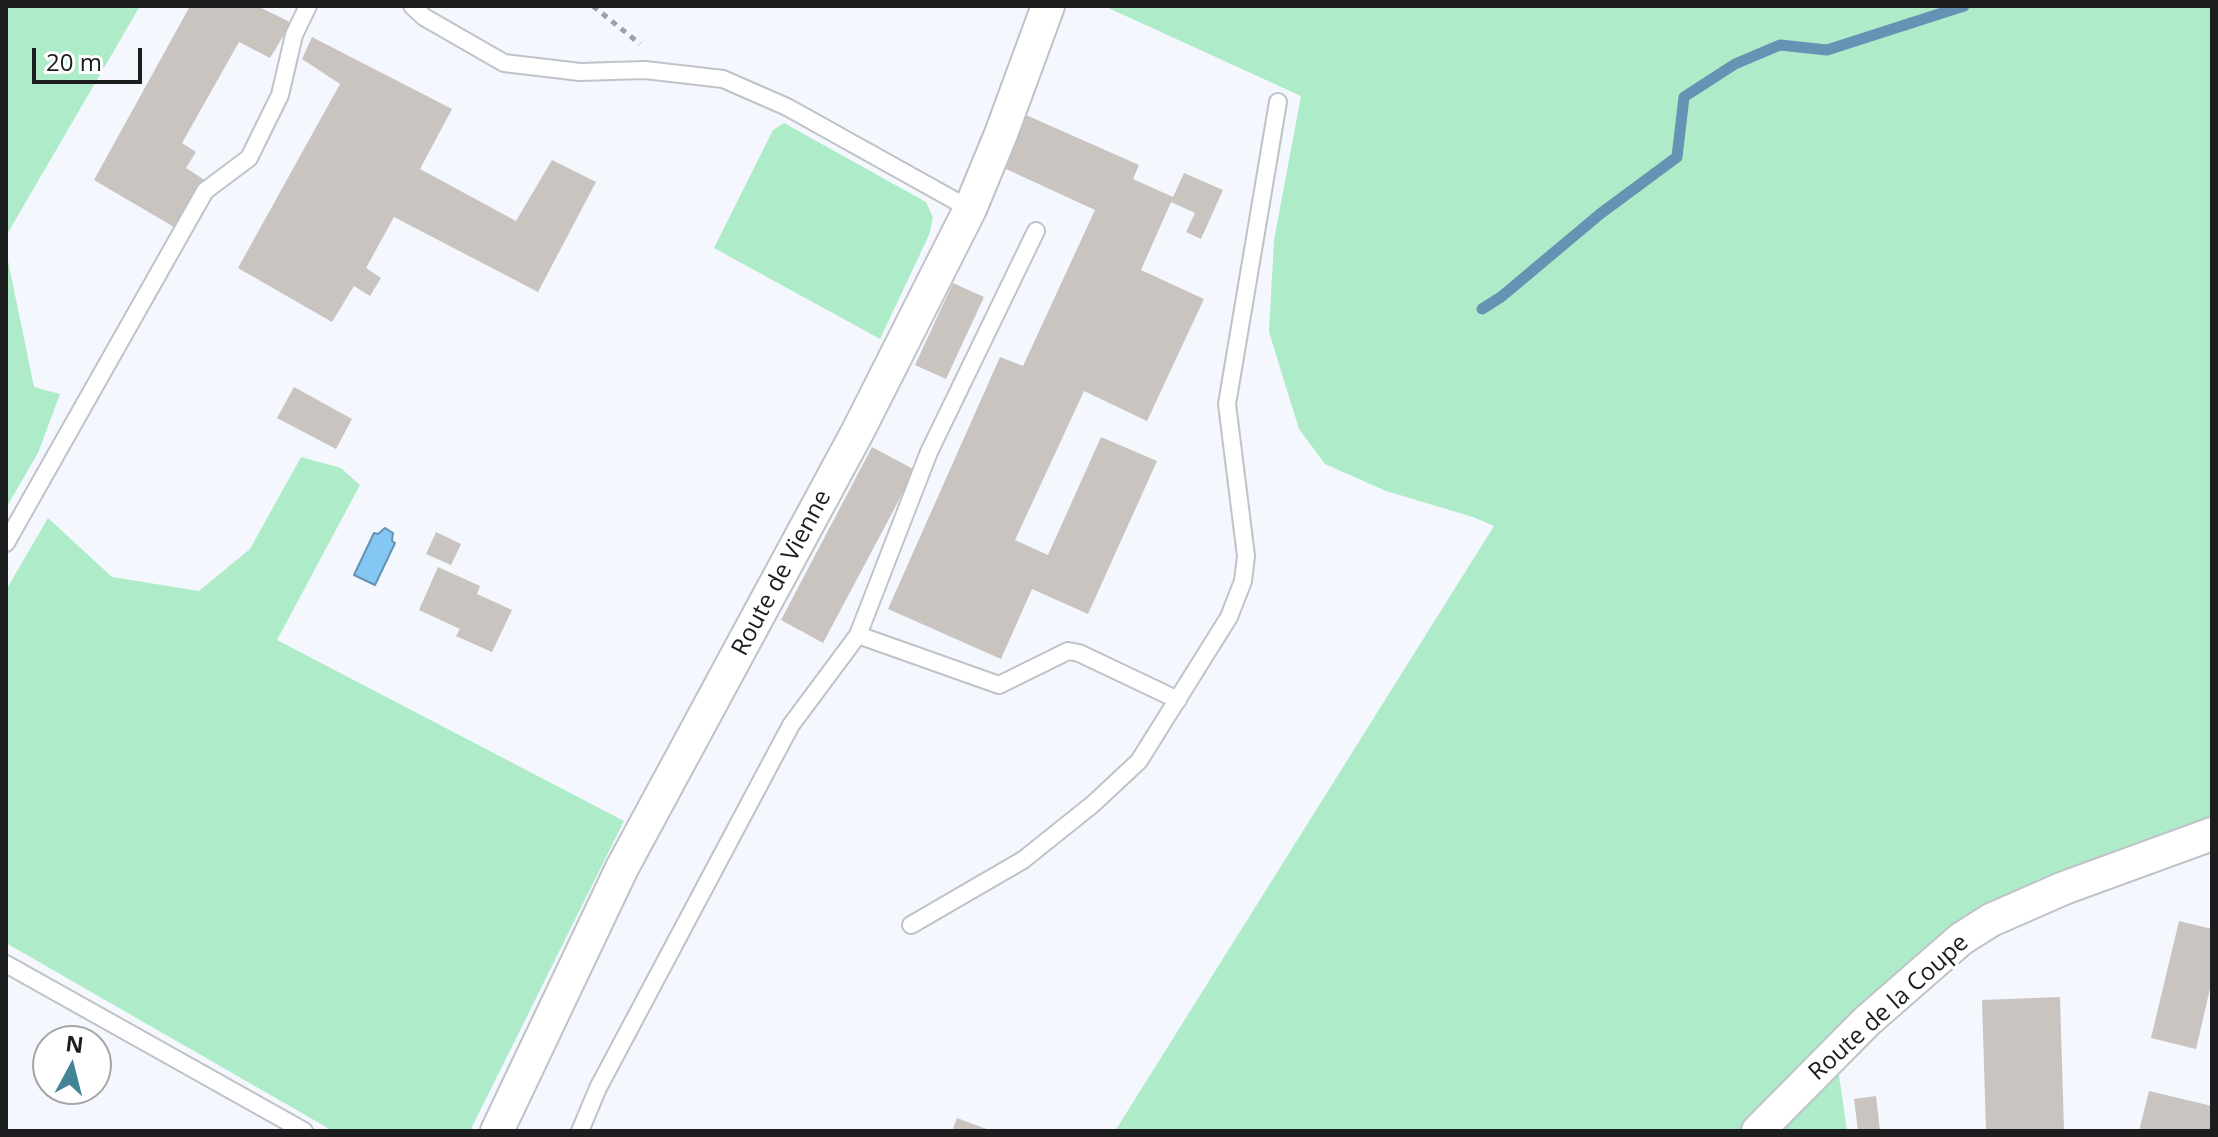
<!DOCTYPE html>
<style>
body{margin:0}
#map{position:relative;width:2218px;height:1137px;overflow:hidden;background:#f4f7fd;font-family:"Open Sans",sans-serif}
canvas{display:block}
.frame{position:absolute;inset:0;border:8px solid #1b1d1f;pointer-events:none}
.north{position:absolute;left:32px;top:1025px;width:80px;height:80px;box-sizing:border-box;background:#fff;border:2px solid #a4a5a5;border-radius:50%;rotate:7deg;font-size:22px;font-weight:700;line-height:32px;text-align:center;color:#1b1d1f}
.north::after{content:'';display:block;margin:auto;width:28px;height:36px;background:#428495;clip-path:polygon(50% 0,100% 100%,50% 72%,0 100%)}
.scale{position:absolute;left:32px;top:48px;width:110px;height:36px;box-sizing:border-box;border:4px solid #1b1d1f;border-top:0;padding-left:10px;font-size:24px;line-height:28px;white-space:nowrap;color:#1b1d1f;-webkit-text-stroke:6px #fff;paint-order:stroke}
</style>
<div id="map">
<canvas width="2218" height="1137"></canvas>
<div class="frame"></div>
<div class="north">N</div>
<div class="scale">20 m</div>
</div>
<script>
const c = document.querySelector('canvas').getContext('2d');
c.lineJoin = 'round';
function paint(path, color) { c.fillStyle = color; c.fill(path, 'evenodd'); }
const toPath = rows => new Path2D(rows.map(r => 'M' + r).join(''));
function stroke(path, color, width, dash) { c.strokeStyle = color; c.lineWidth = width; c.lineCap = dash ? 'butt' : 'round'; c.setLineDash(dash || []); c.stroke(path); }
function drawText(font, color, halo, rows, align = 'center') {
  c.font = font + ' "Open Sans",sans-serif'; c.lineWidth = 6; c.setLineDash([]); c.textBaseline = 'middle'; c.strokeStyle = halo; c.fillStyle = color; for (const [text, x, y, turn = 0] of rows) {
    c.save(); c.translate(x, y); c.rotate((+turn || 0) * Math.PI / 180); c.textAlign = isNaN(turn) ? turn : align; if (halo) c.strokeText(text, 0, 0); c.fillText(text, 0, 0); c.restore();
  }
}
const green = toPath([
 [6,6,140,6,6,236],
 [1104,6,2212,6,2212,817,2001,897,1937,941,1858,1007,1739,1131,1115,1131,1494,526,1473,517,1386,491,1325,464,1299,429,1269,332,1274,240,1301,96],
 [784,123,926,202,933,218,929,235,880,339,714,248,773,130],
 [6,251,34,387,60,394,38,453,6,508],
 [301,457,341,468,360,485,277,640,624,821,470,1131,333,1131,6,943,6,590,48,518,112,577,199,591,250,549],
 [1838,1068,1847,1131,1780,1131]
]);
const water = toPath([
 [385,528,393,533,392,541,395,543,375,585,354,575,374,533,378,534,385,528]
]);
const stream = toPath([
 [1482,309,1501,297,1600,214,1677,157,1684,97,1735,64,1780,45,1827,50,1964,6]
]);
const building = toPath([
 [190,6,257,6,288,21,290,25,270,58,239,42,182,143,196,152,186,168,206,181,179,230,94,180],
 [312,37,452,109,420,169,516,221,552,160,596,182,538,292,394,217,366,268,381,278,370,296,354,286,332,322,238,268,340,84,302,59],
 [1026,115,1139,165,1133,179,1173,197,1184,173,1223,190,1201,239,1186,232,1195,213,1171,202,1141,270,1204,299,1147,421,1084,391,1015,540,1048,555,1101,437,1157,461,1088,614,1032,589,1001,659,888,609,1000,357,1023,366,1095,210,1006,169],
 [953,283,984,297,946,379,915,365],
 [294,387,352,419,336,449,277,418],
 [872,447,915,470,823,643,781,620],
 [436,532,461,544,451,565,426,554],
 [438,567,480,586,477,594,512,610,492,652,456,636,460,629,419,610],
 [2179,921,2212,929,2212,980,2196,1049,2151,1038],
 [2060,997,2064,1131,1986,1131,1982,1000],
 [2149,1091,2212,1106,2212,1131,2139,1131],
 [1876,1096,1880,1131,1858,1131,1854,1099],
 [957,1118,992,1131,952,1131]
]);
const path = toPath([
 [593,6,640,44]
]);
const lane = toPath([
 [412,6,424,17,504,63,580,72,645,70,723,79,787,107,970,209],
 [6,543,205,191,249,158,280,95,294,35,308,6],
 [858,635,999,685,1068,651,1079,653,1178,700],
 [911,925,1023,860,1093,804,1139,761,1229,617,1243,581,1246,556,1227,404,1278,102],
 [6,964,304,1131],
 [580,1131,598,1088,791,725,858,635,929,452,1036,231]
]);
const street = toPath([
 [497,1131,622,868,858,431,970,209,1001,134,1048,6],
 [1758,1131,1867,1021,1961,939,1991,920,2064,888,2212,834]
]);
const streetNames = [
 ["Route de Vienne",782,573,-62],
 ["Route de la Coupe",1889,1008,-42]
];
paint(green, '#aeecc9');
paint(water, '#84c6f4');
stroke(water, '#6493b4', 2);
stroke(stream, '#6493b4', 11);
paint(building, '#c9c4c0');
stroke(lane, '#bfc3c8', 20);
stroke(street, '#bfc3c8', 36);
stroke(path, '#9ea0a5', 5, [6, 6]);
stroke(lane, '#fff', 16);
stroke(street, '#fff', 32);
drawText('24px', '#1b1d1f', '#fff', streetNames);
</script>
